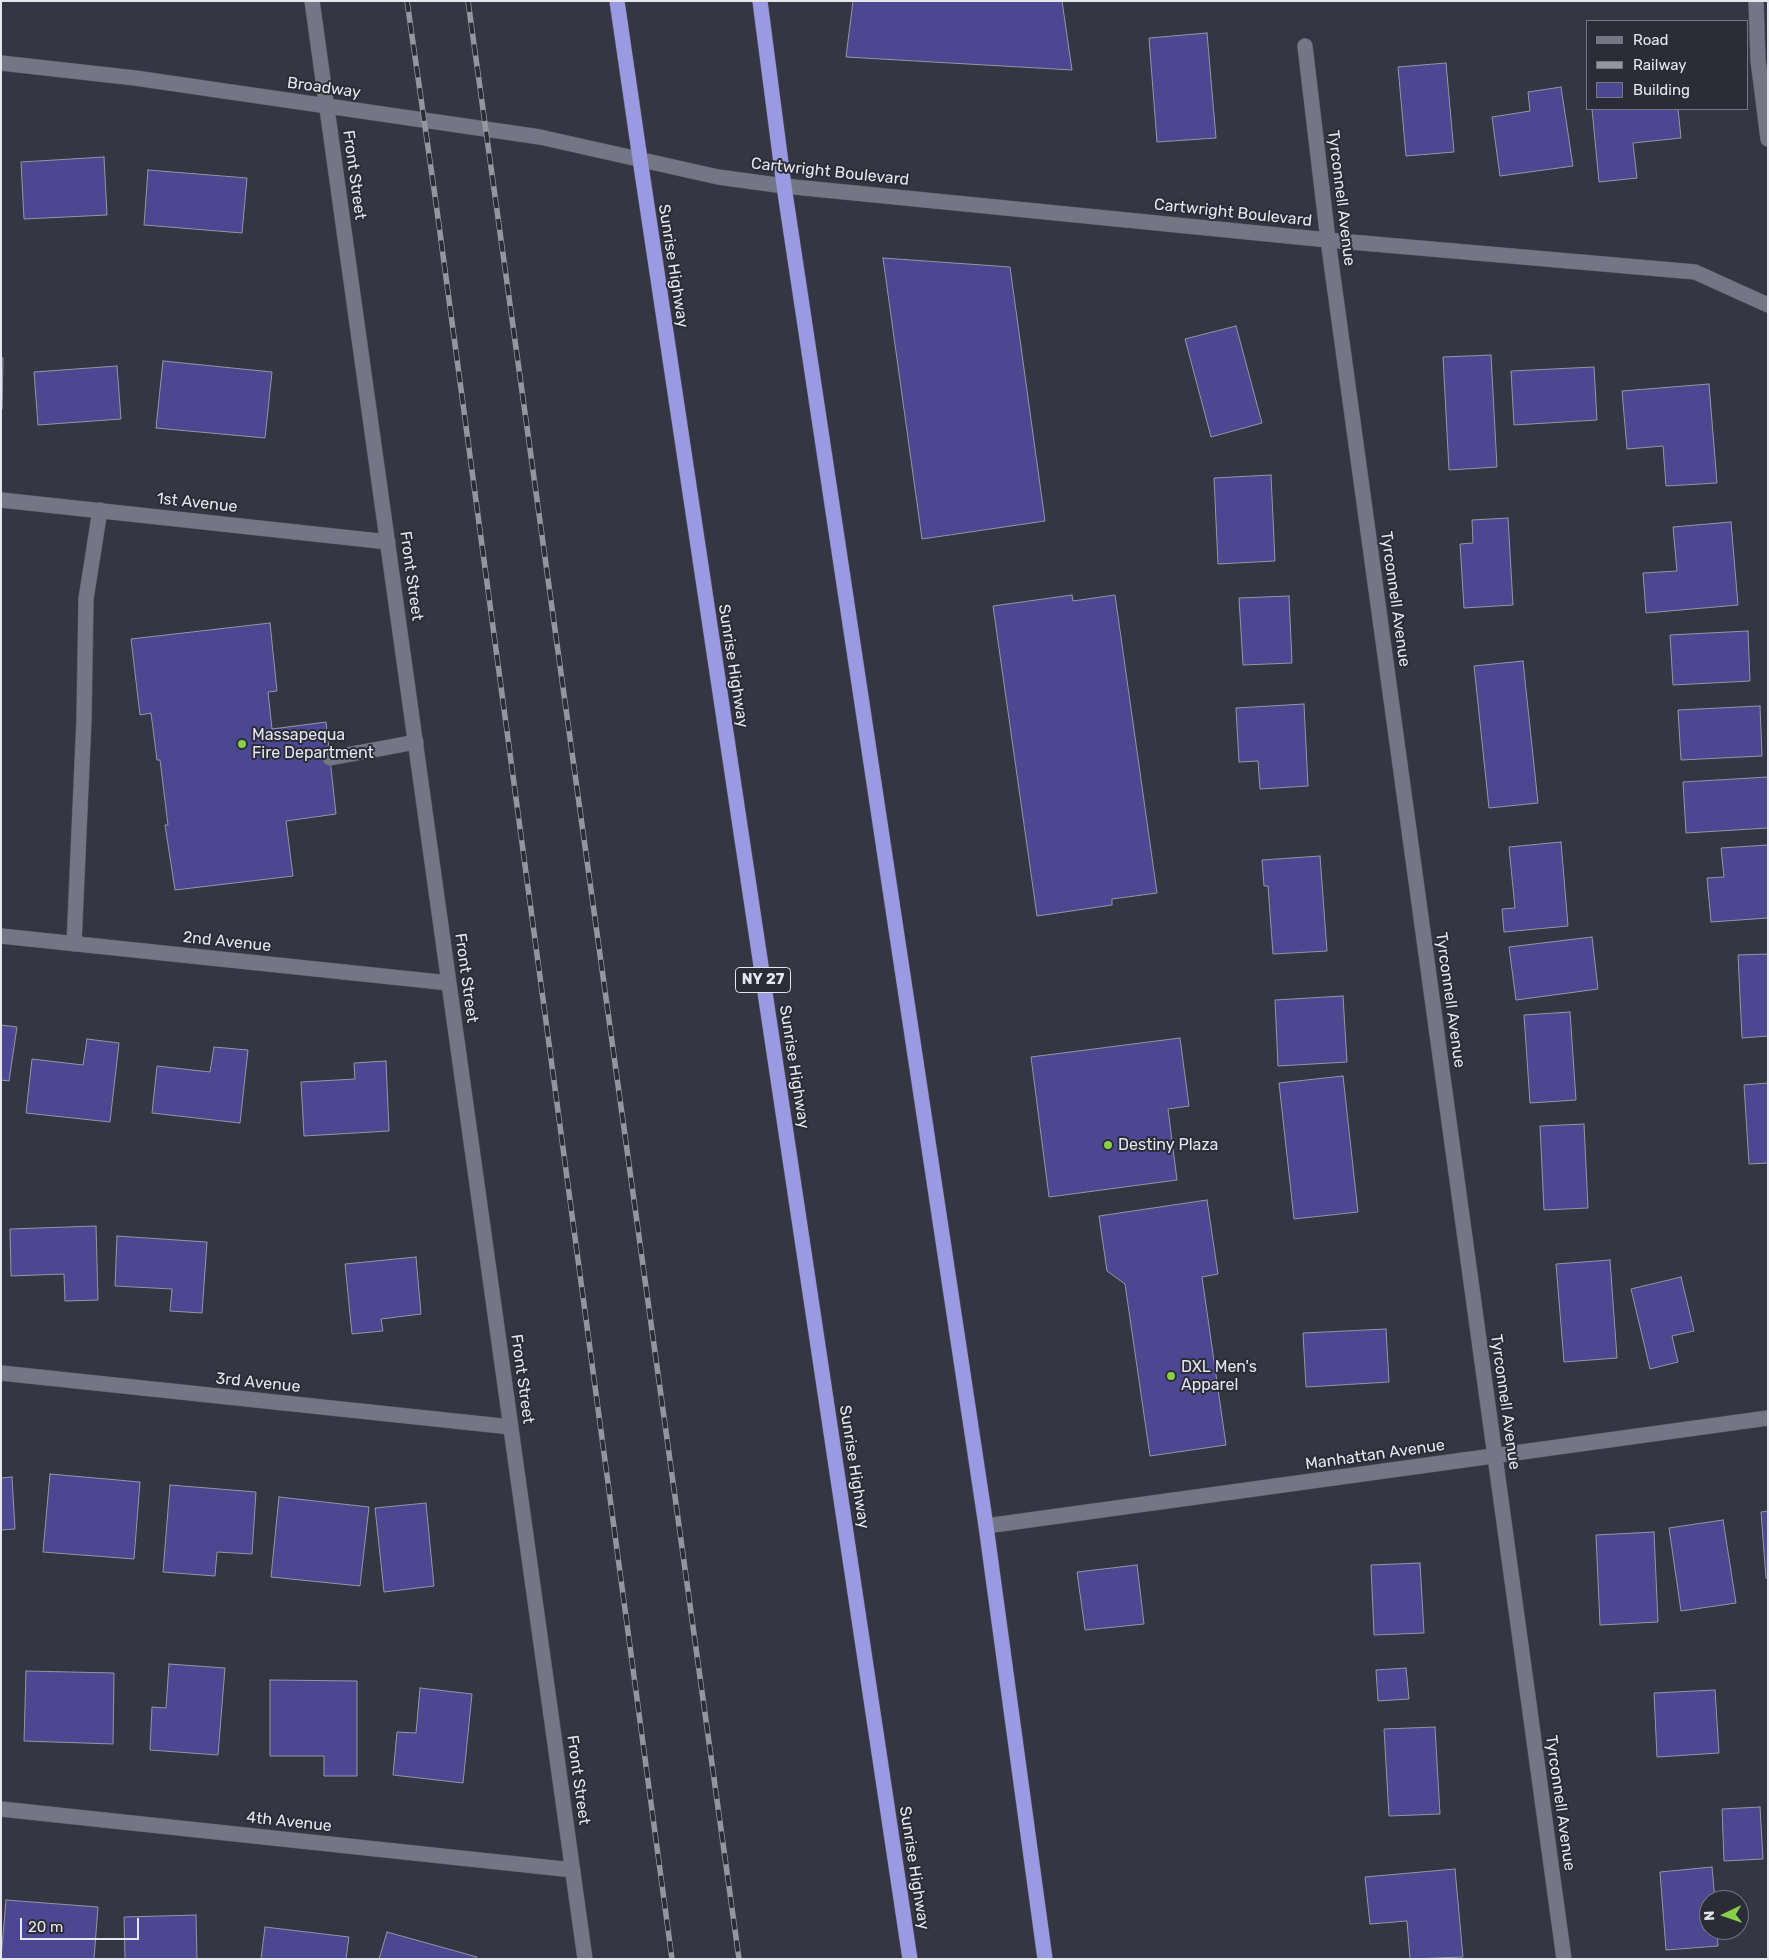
<!DOCTYPE html>
<style>
body{margin:0}
#map{position:relative;width:1769px;height:1960px;overflow:hidden;background:#353643;font-family:Rubik,sans-serif}
canvas{display:block}
.frame{position:absolute;inset:0;border:2px solid #e6e6ef;pointer-events:none}
.legend{position:absolute;left:1586px;top:20px;width:162px;height:90px;box-sizing:border-box;background:#2b2c38;border:1px solid #767681;margin:0;padding:6px 9px;list-style:none;font-size:15px;color:#e6e6ef}
.legend li{display:flex;align-items:center;gap:10px;height:25px}
.legend b{width:25px;border:1px solid #767681}
.north{position:absolute;left:1699px;top:1890px;width:50px;height:50px;box-sizing:border-box;background:#2b2c38;border:1px solid #767681;border-radius:50%;rotate:267deg;font-size:14px;font-weight:700;line-height:20px;text-align:center;color:#e6e6ef}
.north::after{content:'';display:block;margin:auto;width:18px;height:22px;background:#89cf48;clip-path:polygon(50% 0,100% 100%,50% 72%,0 100%)}
.scale{position:absolute;left:20px;top:1918px;width:119px;height:22px;box-sizing:border-box;border:2px solid #e6e6ef;border-top:0;padding-left:6px;font-size:15px;line-height:18px;white-space:nowrap;color:#e6e6ef;-webkit-text-stroke:4px #2b2c38;paint-order:stroke}
</style>
<div id="map">
<canvas width="1769" height="1960"></canvas>
<div class="frame"></div>
<ul class="legend">
<li><b style="height:6px;background:#747585"></b>Road</li>
<li><b style="height:6px;background:#9595a0"></b>Railway</li>
<li><b style="height:14px;background:#4b4891"></b>Building</li>
</ul>
<div class="north">N</div>
<div class="scale">20 m</div>
</div>
<script>
const c = document.querySelector('canvas').getContext('2d');
c.lineJoin = 'round';
function paint(path, color) { c.fillStyle = color; c.fill(path, 'evenodd'); }
const toPath = rows => new Path2D(rows.map(r => 'M' + r).join(''));
function stroke(path, color, width, dash) { c.strokeStyle = color; c.lineWidth = width; c.lineCap = dash ? 'butt' : 'round'; c.setLineDash(dash || []); c.stroke(path); }
function drawText(font, color, halo, rows, align = 'center') {
  c.font = font + ' Rubik,sans-serif'; c.lineWidth = 4; c.setLineDash([]); c.textBaseline = 'middle'; c.strokeStyle = halo; c.fillStyle = color; for (const [text, x, y, turn = 0] of rows) {
    c.save(); c.translate(x, y); c.rotate((+turn || 0) * Math.PI / 180); c.textAlign = isNaN(turn) ? turn : align; if (halo) c.strokeText(text, 0, 0); c.fillText(text, 0, 0); c.restore();
  }
}
const building = toPath([
 [853,1,1062,1,1072,70,846,57,853,1],
 [1207,33,1216,138,1157,142,1149,38,1207,33],
 [1446,63,1454,152,1406,156,1398,67,1446,63],
 [1561,87,1573,166,1500,176,1492,117,1530,111,1528,92,1561,87],
 [1592,109,1678,109,1681,138,1633,143,1637,178,1599,182,1592,109],
 [104,157,107,215,24,219,21,162,104,157],
 [148,170,247,178,242,233,144,225,148,170],
 [883,258,1010,267,1045,521,922,539,883,258],
 [1236,326,1262,423,1211,437,1185,339,1236,326],
 [1491,355,1497,467,1449,470,1443,357,1491,355],
 [1,358,3,358,2,409,1,409,1,358],
 [163,361,272,372,265,438,156,428,163,361],
 [117,366,121,419,38,425,34,372,117,366],
 [1594,367,1597,420,1514,425,1511,371,1594,367],
 [1709,384,1717,483,1666,486,1663,446,1627,449,1622,391,1709,384],
 [1271,475,1275,561,1218,564,1214,478,1271,475],
 [1508,518,1513,605,1464,608,1460,544,1473,543,1472,520,1508,518],
 [1731,522,1738,605,1646,613,1643,573,1677,571,1673,527,1731,522],
 [1072,595,1073,601,1115,595,1157,893,1112,899,1112,905,1037,916,993,606,1072,595],
 [1289,596,1292,663,1243,665,1239,598,1289,596],
 [270,623,277,691,268,692,272,729,326,722,336,814,286,821,293,876,175,890,165,825,168,825,160,760,157,760,151,713,140,715,131,639,270,623],
 [1748,631,1750,681,1673,685,1670,635,1748,631],
 [1523,661,1538,803,1489,808,1474,666,1523,661],
 [1304,704,1308,786,1260,789,1258,761,1239,762,1236,708,1304,704],
 [1760,706,1762,756,1681,760,1678,710,1760,706],
 [1768,777,1768,828,1686,833,1683,782,1768,777],
 [1561,842,1568,926,1504,932,1502,909,1515,908,1509,847,1561,842],
 [1768,845,1768,918,1711,922,1707,878,1724,877,1721,848,1768,845],
 [1320,856,1327,951,1273,954,1268,886,1264,886,1262,860,1320,856],
 [1592,937,1598,989,1516,1000,1509,947,1592,937],
 [1768,954,1768,1036,1742,1038,1738,955,1768,954],
 [1343,996,1347,1062,1278,1066,1275,1000,1343,996],
 [1570,1012,1576,1100,1530,1103,1524,1015,1570,1012],
 [1,1025,17,1027,9,1081,1,1080,1,1025],
 [1180,1038,1189,1106,1168,1109,1177,1180,1049,1197,1031,1057,1180,1038],
 [87,1039,119,1043,110,1122,26,1113,32,1059,83,1065,87,1039],
 [214,1047,248,1050,240,1123,152,1113,157,1066,210,1072,214,1047],
 [386,1061,389,1131,304,1136,301,1082,355,1079,354,1063,386,1061],
 [1343,1076,1358,1212,1294,1219,1279,1083,1343,1076],
 [1768,1083,1768,1163,1749,1164,1744,1085,1768,1083],
 [1584,1124,1588,1208,1544,1210,1540,1126,1584,1124],
 [1207,1200,1218,1274,1202,1277,1226,1445,1150,1456,1125,1284,1107,1271,1099,1216,1207,1200],
 [96,1226,98,1300,65,1301,64,1274,11,1276,10,1229,96,1226],
 [117,1236,207,1242,202,1313,170,1311,172,1289,115,1286,117,1236],
 [416,1257,421,1314,381,1319,383,1331,352,1334,345,1264,416,1257],
 [1610,1260,1617,1358,1564,1362,1556,1264,1610,1260],
 [1681,1277,1694,1331,1672,1336,1678,1362,1650,1369,1631,1289,1681,1277],
 [1386,1329,1389,1382,1306,1387,1303,1333,1386,1329],
 [50,1474,140,1482,134,1559,43,1552,50,1474],
 [12,1477,15,1529,1,1530,1,1478,12,1477],
 [170,1485,256,1492,252,1554,217,1552,215,1576,163,1572,170,1485],
 [279,1497,369,1507,360,1586,271,1577,279,1497],
 [426,1503,434,1586,384,1592,375,1508,426,1503],
 [1768,1511,1768,1578,1766,1578,1761,1512,1768,1511],
 [1723,1520,1736,1603,1681,1611,1669,1528,1723,1520],
 [1654,1532,1658,1622,1600,1625,1596,1535,1654,1532],
 [1420,1563,1424,1633,1374,1635,1371,1565,1420,1563],
 [1137,1565,1144,1624,1085,1630,1077,1572,1137,1565],
 [169,1664,225,1668,218,1755,150,1750,152,1707,166,1708,169,1664],
 [1406,1668,1409,1699,1378,1701,1376,1670,1406,1668],
 [26,1671,114,1673,113,1744,24,1741,26,1671],
 [270,1680,357,1681,357,1776,324,1776,324,1756,270,1756,270,1680],
 [420,1688,472,1694,463,1783,393,1775,397,1732,416,1733,420,1688],
 [1715,1690,1719,1753,1657,1757,1654,1693,1715,1690],
 [1435,1727,1440,1814,1389,1816,1384,1729,1435,1727],
 [1760,1807,1763,1859,1724,1861,1722,1809,1760,1807],
 [1712,1867,1715,1900,1709,1900,1709,1930,1717,1930,1718,1946,1666,1950,1660,1872,1712,1867],
 [1455,1869,1463,1957,1410,1959,1407,1921,1370,1924,1365,1877,1455,1869],
 [6,1900,98,1907,94,1959,1,1959,6,1900],
 [196,1915,197,1959,125,1959,124,1917,196,1915],
 [265,1927,349,1937,346,1959,261,1959,265,1927],
 [387,1932,477,1957,476,1959,379,1959,387,1932]
]);
const lane = toPath([
 [330,758,416,742],
 [74,944,84,719,86,599,100,510]
]);
const street = toPath([
 [312,1,585,1959],
 [1756,1,1758,60,1768,139],
 [1305,46,1328,240,1564,1959],
 [1,63,135,78,540,137,718,177,784,186,1328,240,1695,272,1768,305],
 [1,500,388,542],
 [1,936,449,983],
 [1,1373,511,1427],
 [986,1526,1768,1418],
 [1,1809,573,1870]
]);
const highway = toPath([
 [617,1,640,159,910,1959],
 [760,1,784,186,986,1526,1045,1959]
]);
const rail = toPath([
 [407,1,436,203,672,1959],
 [468,1,739,1959]
]);
const markers = [
 [242,744,5,"#89cf48"],
 [1108,1145,5,"#89cf48"],
 [1171,1376,5,"#89cf48"]
];
const shields = [
 [763,980,55]
];
const shieldNames = [
 ["NY 27",763,980]
];
const streetNames = [
 ["Broadway",324,88,8],
 ["Cartwright Boulevard",830,172,6],
 ["Front Street",354,175,82],
 ["Tyrconnell Avenue",1341,198,83],
 ["Cartwright Boulevard",1233,213,6],
 ["Sunrise Highway",673,266,81],
 ["1st Avenue",197,503,6],
 ["Front Street",411,576,82],
 ["Tyrconnell Avenue",1395,599,82],
 ["Sunrise Highway",733,666,81],
 ["2nd Avenue",227,942,6],
 ["Front Street",466,978,82],
 ["Tyrconnell Avenue",1450,1000,82],
 ["Sunrise Highway",794,1067,81],
 ["Front Street",522,1379,82],
 ["3rd Avenue",258,1383,6],
 ["Tyrconnell Avenue",1505,1402,82],
 ["Manhattan Avenue",1375,1455,-8],
 ["Sunrise Highway",854,1467,81],
 ["Front Street",578,1780,82],
 ["Tyrconnell Avenue",1560,1803,82],
 ["4th Avenue",289,1822,6],
 ["Sunrise Highway",914,1868,81]
];
const poiNames = [
 ["Massapequa",252,735],
 ["Fire Department",252,753],
 ["Destiny Plaza",1118,1145],
 ["DXL Men's",1181,1367],
 ["Apparel",1181,1385]
];
paint(building, '#4b4891');
stroke(building, '#9496a5', 1);
stroke(lane, '#555560', 16);
stroke(street, '#555560', 16);
stroke(highway, '#555560', 16);
stroke(lane, '#747585', 15);
stroke(street, '#747585', 15);
stroke(highway, '#999ae1', 15);
stroke(rail, '#9595a0', 5.5);
stroke(rail, '#2b2c38', 4, [11]);
for (const [x, y, r, color] of markers) { const dot = new Path2D(); dot.arc(x, y, r, 0, 2 * Math.PI); c.fillStyle = color; c.fill(dot); stroke(dot, '#2b2c38', 2); }
for (const [x, y, w] of shields) { const box = new Path2D(); box.roundRect(x - w / 2, y - 12.5, w, 25, 4); c.fillStyle = '#2b2c38'; c.fill(box); stroke(box, '#e6e6ef', 1); }
drawText('bold 15px', '#e6e6ef', null, shieldNames);
drawText('16px', '#e6e6ef', '#2b2c38', streetNames);
drawText('16px', '#e6e6ef', '#2b2c38', poiNames, 'left');
</script>
